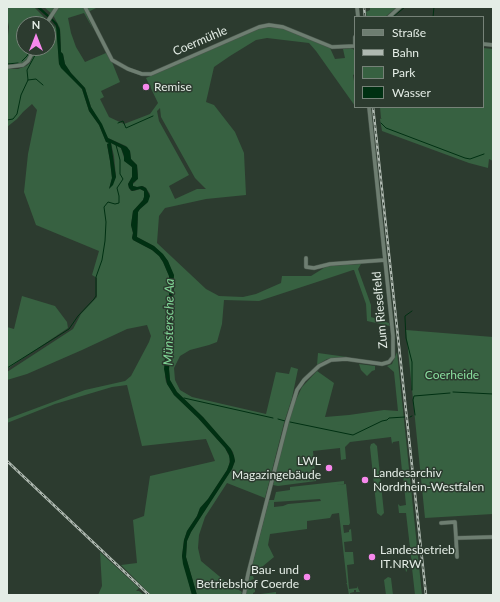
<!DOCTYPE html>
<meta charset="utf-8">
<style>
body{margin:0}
#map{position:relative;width:500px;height:602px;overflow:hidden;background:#2c3b2f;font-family:Lato,sans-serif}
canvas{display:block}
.frame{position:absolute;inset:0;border:8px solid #e4ede6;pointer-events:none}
.legend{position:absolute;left:354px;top:16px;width:130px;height:92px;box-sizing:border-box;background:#2c3b2f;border:1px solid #768278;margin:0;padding:5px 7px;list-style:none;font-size:12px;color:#e4ede6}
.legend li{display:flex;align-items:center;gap:8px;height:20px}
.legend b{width:20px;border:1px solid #768278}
.north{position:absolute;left:16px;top:16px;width:40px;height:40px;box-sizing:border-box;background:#2c3b2f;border:1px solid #768278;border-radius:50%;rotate:0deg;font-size:11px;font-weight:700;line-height:16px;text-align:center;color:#e4ede6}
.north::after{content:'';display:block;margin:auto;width:14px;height:18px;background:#f788ec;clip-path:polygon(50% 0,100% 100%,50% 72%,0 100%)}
</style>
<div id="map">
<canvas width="500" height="602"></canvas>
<div class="frame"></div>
<ul class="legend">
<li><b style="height:5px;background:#6e7e71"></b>Straße</li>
<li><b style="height:5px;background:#afb9b1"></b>Bahn</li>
<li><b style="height:11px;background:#376141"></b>Park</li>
<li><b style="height:11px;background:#003012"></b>Wasser</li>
</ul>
<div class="north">N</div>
</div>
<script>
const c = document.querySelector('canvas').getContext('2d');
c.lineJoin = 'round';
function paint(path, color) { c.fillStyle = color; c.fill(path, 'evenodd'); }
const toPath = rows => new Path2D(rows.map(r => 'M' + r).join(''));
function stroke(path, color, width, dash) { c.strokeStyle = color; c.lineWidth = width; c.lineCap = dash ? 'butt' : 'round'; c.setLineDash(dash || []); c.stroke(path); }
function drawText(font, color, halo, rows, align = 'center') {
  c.font = font + ' Lato,sans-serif'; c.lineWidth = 3; c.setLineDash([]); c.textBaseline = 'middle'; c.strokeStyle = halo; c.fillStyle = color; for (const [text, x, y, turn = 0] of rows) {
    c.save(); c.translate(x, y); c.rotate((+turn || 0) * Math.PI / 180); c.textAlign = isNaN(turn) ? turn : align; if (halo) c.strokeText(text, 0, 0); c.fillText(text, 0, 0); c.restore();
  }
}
const green = toPath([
 [7,7,34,7,46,19,44,24,24,24,24,48,33,48,28,58,23,63,7,66,7,44,9,27,7,17],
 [44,7,98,7,86,13,93,29,84,13,68,18,71,33,76,47,85,62,106,53,112,62,120,82,101,91,104,97,100,99,109,117,124,124,150,114,158,103,146,78,260,27,270,25,290,30,314,41,330,48,335,59,345,58,343,49,350,48,353,49,355,51,355,74,353,75,355,87,355,106,316,51,309,43,267,38,256,40,230,56,214,67,206,102,214,105,235,132,244,153,246,195,206,199,165,208,159,216,157,243,206,289,219,296,243,297,256,294,281,283,282,276,311,276,327,266,361,264,358,269,371,305,371,317,389,323,390,326,367,321,366,304,354,270,353,270,320,281,259,301,224,300,222,324,217,342,209,345,190,350,180,356,174,368,175,380,180,390,192,397,266,414,276,372,289,374,291,367,298,369,292,398,284,423,265,498,227,483,205,517,199,535,198,548,201,561,225,581,242,592,241,595,197,595,186,557,187,541,191,532,232,469,235,461,233,452,203,417,177,392,170,380,169,369,173,325,172,322,174,286,168,261,162,254,154,246,137,237,138,212,140,209,147,203,150,194,146,188,143,186,137,187,133,186,133,184,136,181,138,175,137,165,131,159,130,151,126,146,108,138,91,107,85,88,71,73,65,64,63,54,61,52,60,28,53,15],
 [160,108,161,117,195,178,206,189,197,189,175,199,169,186,189,175,159,121,157,111],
 [370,7,397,7,385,17,367,17,366,12,370,10],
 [50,22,57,29,59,64,82,89,89,111,99,125,106,142,109,143,107,145,110,161,112,178,109,189,116,177,114,156,111,143,121,148,125,161,132,167,132,177,128,184,129,188,131,191,134,191,140,189,144,191,144,197,143,200,133,211,131,225,133,233,132,238,133,240,152,250,159,256,163,262,169,276,169,310,165,377,166,382,174,395,198,418,225,448,230,458,229,465,227,470,208,499,200,508,197,516,187,531,184,540,182,556,192,595,151,595,121,565,137,563,133,520,144,516,150,476,215,461,206,439,142,446,127,385,112,387,55,404,7,423,7,419,85,390,125,381,131,376,149,342,151,336,147,325,127,329,82,350,27,374,7,380,7,372,73,329,81,314,97,297,97,278,92,275,99,251,36,225,24,192,28,154,37,110,32,104,23,112,17,119,7,127,7,69,18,69,26,66,30,63,37,48,48,48,48,26],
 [483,48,493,49,493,161,489,159,488,168,469,163,382,131,380,119,382,118,381,118,380,107,483,107],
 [22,296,55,306,67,322,68,328,7,369,7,327,14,329],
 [406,330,493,337,493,514,425,518],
 [397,352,422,595,415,595,412,568,407,568,407,571,406,572,405,566,412,565,406,513,399,513,398,504,400,506,406,505,403,475,395,476,395,472,402,471,399,441,393,442,392,444,391,437,350,442,345,447,346,459,341,460,340,448,313,451,316,481,278,486,273,485,279,459,293,406,302,387,317,371,334,383,325,417,349,415,384,410,398,411,394,372,387,366,392,364],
 [318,353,347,357,327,359,317,365],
 [359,364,375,366,375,370,372,371,367,376,361,370],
 [374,443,377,446,384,513,381,516,377,513,370,447,371,444],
 [344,481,344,484,336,485,346,484,350,523,349,525,343,525,344,533,349,532,349,530,351,529,352,541,344,542,345,552,353,552,354,564,347,565,349,589,357,588,357,586,360,592,356,592,356,590,354,590,354,592,350,593,350,595,349,595,347,584,346,583,347,583,339,513,332,514,330,518,307,521,307,529,270,534,268,545,274,557,257,571,251,570,269,500,274,500,276,492,290,490,290,487],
 [320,499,321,501,288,504,283,506,274,507,274,502],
 [100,552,139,588,136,591,139,591,144,595,98,595,102,586],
 [250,576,253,576,254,579,251,580,252,587,255,587,255,592,253,593,253,595,276,592,276,595,245,595],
 [388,577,391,578,393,595,386,595,384,580]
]);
const water = toPath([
 [36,7,40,7,57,23,60,30,61,52,63,54,65,64,71,73,85,88,91,107,102,124,108,138,127,147,130,151,131,159,137,165,138,179,133,183,133,186,137,187,142,186,146,188,150,196,148,202,140,209,138,212,137,237,154,246,163,254,168,261,174,275,172,322,173,325,169,369,170,380,177,392,203,417,231,449,234,456,235,461,232,469,191,532,187,541,186,557,197,595,192,595,183,564,182,556,184,540,187,531,197,516,200,508,208,499,227,470,230,462,229,455,225,448,198,418,174,395,167,384,164,369,169,310,169,276,163,262,159,256,152,250,133,240,132,238,133,233,131,225,133,211,143,200,144,197,144,191,140,189,132,191,129,188,128,184,132,177,132,167,124,161,124,156,121,148,111,143,116,177,113,185,109,189,112,178,110,161,107,144,109,143,106,142,99,125,89,111,82,89,61,68,59,64,56,26,52,21]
]);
const stream = toPath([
 [393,17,405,7],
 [433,17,434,7],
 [22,61,27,56,31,48],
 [7,64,18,63],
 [28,80,36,79,43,85],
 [7,120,13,119,17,114,21,95,28,80,27,70,39,48],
 [118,123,123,121,126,128,153,116],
 [381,123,386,128,465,158,470,159,484,154],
 [412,311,405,316,405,318,406,338,412,362,412,390],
 [7,368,69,329,78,316,94,299,96,296,96,277,102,260,105,241,106,222,104,207,108,202,115,204,119,203,119,196,117,188,123,179,120,174,120,160,116,145],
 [453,392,493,394],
 [184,398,273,418],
 [415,415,413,400,414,396,450,393],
 [410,417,412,416],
 [278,419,285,421],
 [290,422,353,435,382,421,387,420,389,418,405,417]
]);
const minor = toPath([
 [85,7,112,60,128,69,142,74,151,74,259,27,269,25,283,27,332,47,355,46],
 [357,7,358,17],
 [389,17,400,7],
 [46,24,57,7],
 [355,37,355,45],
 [483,44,493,45],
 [7,67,23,65,28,61,35,48],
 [306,258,306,267,314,268,330,264,385,260],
 [441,523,455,522,456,538],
 [457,557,456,538,493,537],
 [244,595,248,574,287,422,297,390,304,380,319,366,331,360,346,359,382,364,389,362,393,357,393,336,369,107]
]);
const rail = toPath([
 [364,7,365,17],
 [373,107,426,595],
 [7,461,149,595]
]);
const markers = [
 [146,87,4,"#f788ec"],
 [329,468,4,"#f788ec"],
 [365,480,4,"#f788ec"],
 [372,557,4,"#f788ec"],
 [307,577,4,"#f788ec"]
];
const streetNames = [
 ["Coermühle",200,41,-23],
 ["Zum Rieselfeld",380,310,-95]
];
const poiNames = [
 ["Remise",154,87],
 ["LWL",321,461,"right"],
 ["Magazingebäude",321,475,"right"],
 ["Landesarchiv",373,473],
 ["Nordrhein-Westfalen",373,487],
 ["Landesbetrieb",380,550],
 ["IT.NRW",380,564],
 ["Bau- und",299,570,"right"],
 ["Betriebshof Coerde",299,584,"right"]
];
const parkNames = [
 ["Coerheide",452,375]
];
const waterNames = [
 ["Münstersche Aa",169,322,-89]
];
paint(green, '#376141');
paint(water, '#003012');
stroke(stream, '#003012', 1);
stroke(minor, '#4a574d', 4.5);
stroke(minor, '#6e7e71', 3.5);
stroke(rail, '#afb9b1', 2.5);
stroke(rail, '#2c3b2f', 1, [3]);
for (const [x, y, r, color] of markers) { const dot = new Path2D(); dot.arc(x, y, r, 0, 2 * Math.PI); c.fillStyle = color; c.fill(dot); stroke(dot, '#2c3b2f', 1.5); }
drawText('12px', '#e4ede6', '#2c3b2f', streetNames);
drawText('12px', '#e4ede6', '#2c3b2f', poiNames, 'left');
drawText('12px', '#8adf9f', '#2c3b2f', parkNames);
drawText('italic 13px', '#81d696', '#2c3b2f', waterNames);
</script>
